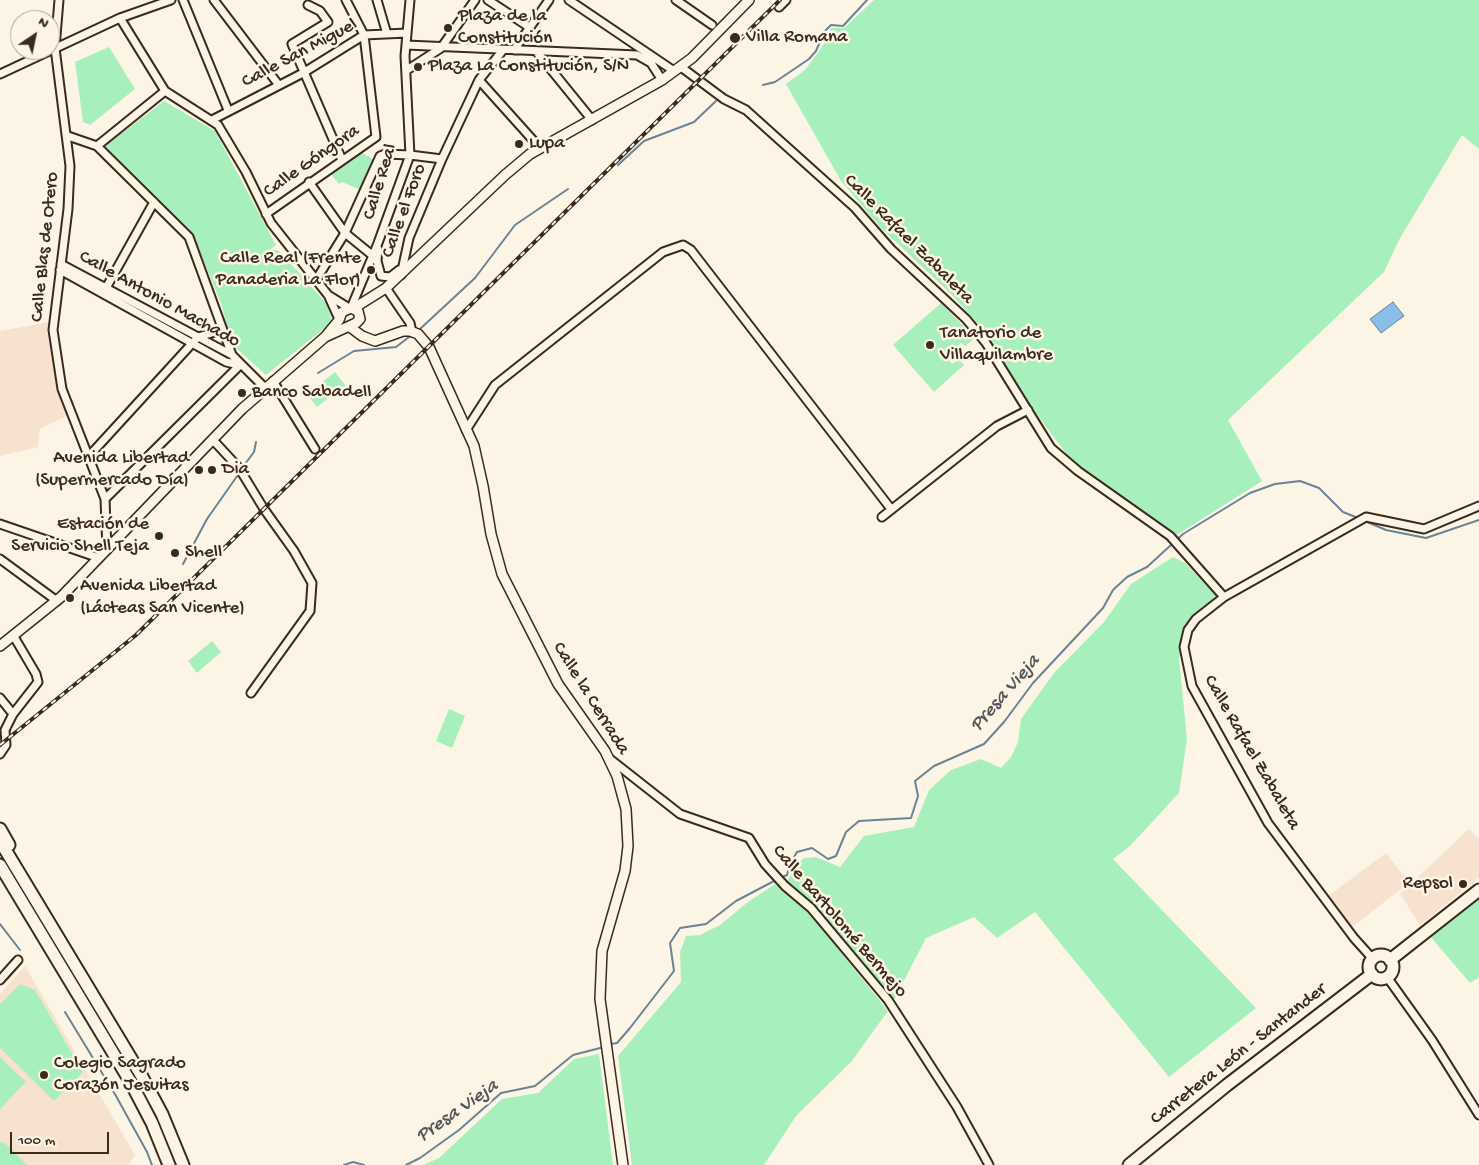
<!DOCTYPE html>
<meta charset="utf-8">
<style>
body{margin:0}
#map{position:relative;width:1479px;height:1165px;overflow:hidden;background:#fcf5e5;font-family:"Gochi Hand",sans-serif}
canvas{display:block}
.north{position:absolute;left:10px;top:10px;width:50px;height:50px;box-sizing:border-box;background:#fcf5e5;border:1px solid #afa495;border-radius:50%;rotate:34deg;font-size:14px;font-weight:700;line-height:20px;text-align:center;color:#3b2a1e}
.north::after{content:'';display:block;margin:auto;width:18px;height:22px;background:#3b2a1e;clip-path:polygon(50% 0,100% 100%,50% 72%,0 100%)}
.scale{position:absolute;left:10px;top:1132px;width:99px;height:22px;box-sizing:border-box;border:2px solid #3b2a1e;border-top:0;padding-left:6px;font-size:15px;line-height:18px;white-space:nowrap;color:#3b2a1e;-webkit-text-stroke:4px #fcf5e5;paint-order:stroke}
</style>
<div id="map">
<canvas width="1479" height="1165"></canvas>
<div class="north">N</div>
<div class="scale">100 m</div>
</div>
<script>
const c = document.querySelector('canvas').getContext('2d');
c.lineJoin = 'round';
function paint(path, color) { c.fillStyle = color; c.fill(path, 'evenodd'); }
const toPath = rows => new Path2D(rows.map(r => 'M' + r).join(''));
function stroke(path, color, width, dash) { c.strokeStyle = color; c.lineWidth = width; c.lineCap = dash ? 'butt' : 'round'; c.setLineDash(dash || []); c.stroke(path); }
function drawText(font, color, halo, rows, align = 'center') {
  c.font = font + ' "Gochi Hand",sans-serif'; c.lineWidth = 5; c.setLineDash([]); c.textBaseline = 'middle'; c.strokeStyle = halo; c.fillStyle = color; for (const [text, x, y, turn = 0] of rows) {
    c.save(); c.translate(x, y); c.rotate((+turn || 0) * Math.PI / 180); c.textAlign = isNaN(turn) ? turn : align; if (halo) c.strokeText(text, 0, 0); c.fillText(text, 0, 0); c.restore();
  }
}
const built = toPath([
 [49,322,58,383,67,416,40,429,38,447,0,456,0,331],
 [1469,829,1479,839,1479,878,1420,925,1400,894],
 [1386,853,1409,883,1352,927,1328,896],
 [25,966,135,1155,129,1165,0,1165,0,994]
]);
const green = toPath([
 [874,0,1479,0,1479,149,1462,135,1399,240,1384,272,1228,420,1262,481,1175,536,1071,460,1035,412,982,328,950,293,881,228,841,181,786,84,805,70,824,44,831,28,844,28],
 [109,47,135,89,90,125,83,122,75,62],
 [164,101,215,131,276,245,271,249,279,251,327,304,332,313,331,323,266,375,236,348,226,323,222,306,192,232,105,146],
 [361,152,374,160,361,190,342,182,339,184,331,174],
 [941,303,975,338,965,346,961,343,945,356,952,364,959,359,964,365,934,392,893,345],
 [335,372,345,385,317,407,307,394],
 [1173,557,1185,563,1216,596,1188,623,1179,658,1187,739,1179,793,1130,846,1113,859,1256,1008,1169,1077,1035,912,997,938,974,917,926,938,894,1000,819,910,787,882,795,866,804,858,816,857,840,867,864,836,914,827,929,790,951,770,981,759,1001,768,1011,757,1018,742,1021,719,1054,673,1104,622,1131,584],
 [212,641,221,652,197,673,188,661],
 [449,709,465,716,452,748,436,741],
 [775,884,798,901,819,925,888,1011,851,1062,796,1116,764,1165,632,1165,618,1056,681,982,680,952,686,936,700,935,720,925,748,902],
 [1479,897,1479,977,1470,983,1429,935],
 [20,984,35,990,83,1072,54,1101,0,1048,0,1004],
 [599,1054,613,1165,423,1165,439,1158,502,1099,538,1093,574,1059],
 [0,1057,26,1082,0,1109],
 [0,1142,5,1143,27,1165,0,1165]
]);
const water = toPath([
 [1393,302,1404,316,1381,333,1370,319,1393,302]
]);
const stream = toPath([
 [763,85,775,82,809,59,816,51,824,32,831,25,843,26,867,0],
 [618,165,644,141,694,122,716,101],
 [420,329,475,278,515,225,568,189],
 [318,373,354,351,396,347,409,337],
 [242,468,254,452,256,442],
 [1365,521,1386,530,1426,538,1479,520],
 [183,564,207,519,240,472],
 [780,878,787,875,790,864,797,852,812,848,828,859,836,856,846,832,859,821,911,818,918,796,915,781,934,766,984,744,1004,722,1033,683,1103,608,1113,590,1127,577,1147,567,1183,534,1250,493,1275,484,1300,481,1319,488,1343,512,1358,518],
 [0,924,20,950],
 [65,1012,116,1096,147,1152,152,1165],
 [610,1044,617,1043,630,1028,674,971,670,943,680,928,706,924,736,901,776,880],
 [344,1165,353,1162,364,1165],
 [406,1165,420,1158,459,1130,501,1093,535,1086,573,1055,604,1047]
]);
const minor = toPath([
 [59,0,55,48,70,166,68,209,53,330,62,389,105,499,107,550],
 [183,0,228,110],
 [214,0,278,84],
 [377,0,387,34],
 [488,0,529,27],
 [569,0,674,71],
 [676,0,712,25],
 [308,5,320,11,328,22,292,44,342,160],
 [779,7,786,0],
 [120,18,165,91,218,125,246,172,271,223,328,295,349,308],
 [406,45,637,55,651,63,662,80],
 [514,50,549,0],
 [536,51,592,120],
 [681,67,724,99,746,110,855,208,891,249,966,319,986,343,1051,448,1078,471,1170,536,1224,597],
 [407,70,441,48,475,0],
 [0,74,120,18,171,0],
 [479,80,540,148],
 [212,120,303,73,364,35,407,33],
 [68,136,97,146,165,91],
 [97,146,189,237,232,355],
 [309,182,345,233,372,255],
 [266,214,376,137,364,35,346,0],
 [378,249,377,261,381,276,390,277,399,270],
 [61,264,232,355,265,388],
 [60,270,226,362,239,365],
 [401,275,409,238,442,159,479,80,503,50],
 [316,280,345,233,380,156,385,154,410,155,442,159],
 [106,288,154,202],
 [386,288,410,323,412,332],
 [329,297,339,319],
 [351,308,378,243,410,155,405,56,410,0],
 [273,381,315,449],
 [466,430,495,385,663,252,683,245,691,250,891,509],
 [213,440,239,468,264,509,294,551,312,583,310,611,251,693],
 [90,455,198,337,222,330],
 [105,499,240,365],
 [882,517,997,426,1028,410],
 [0,524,99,558],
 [0,559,57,601],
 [0,698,13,714,38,682,36,674,13,635],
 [0,754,6,745,5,730,13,714],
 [610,759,680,814,749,838,765,864,785,886,811,908,888,1000,957,1107,989,1165],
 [1372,958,1354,938,1268,823,1192,686,1184,647,1188,630,1196,619,1224,597,1366,517,1424,529,1479,506],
 [1387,977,1432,1040,1479,1115],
 [0,980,18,960]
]);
const tertiary = toPath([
 [350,327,362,336,375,341,403,331,410,331,418,334,429,347,474,446,483,486,491,534,502,574,558,684,605,751,617,776,626,809,628,846,625,871,602,951,600,999,623,1165]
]);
const secondary = toPath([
 [354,308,386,288,505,175,530,154,662,80,692,58,749,0],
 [0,646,61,597,242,409,325,337,339,320,342,312,351,308,358,311,360,319,356,323,325,337]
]);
const trunk = toPath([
 [0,829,9,845],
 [0,841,141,1075,162,1114,183,1165],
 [0,865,130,1081,152,1123,169,1165],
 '1369 967a12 12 0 1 1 24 0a12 12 0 1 1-24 0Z',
 [1390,960,1479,890],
 [1129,1165,1227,1085,1372,974]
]);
const rail = toPath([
 [0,745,136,635,780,0]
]);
const markers = [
 [448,28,5,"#3b2a1e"],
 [735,38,6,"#3b2a1e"],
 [418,67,5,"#3b2a1e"],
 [519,144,5,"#3b2a1e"],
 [371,270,5,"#3b2a1e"],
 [930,345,5,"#3b2a1e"],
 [242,393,5,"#3b2a1e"],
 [199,470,5,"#3b2a1e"],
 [212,470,5,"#3b2a1e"],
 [159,536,5,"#3b2a1e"],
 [175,553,5,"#3b2a1e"],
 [70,598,5,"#3b2a1e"],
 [1463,884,5,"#3b2a1e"],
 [44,1075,5,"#3b2a1e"]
];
const poiNames = [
 ["Plaza de la",458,17],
 ["Constitución",458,39],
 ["Villa Romana",746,38],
 ["Plaza La Constitución, S/N",428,67],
 ["Lupa",529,144],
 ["Calle Real (Frente",361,259,"right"],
 ["Panaderia La Flor)",361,281,"right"],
 ["Tanatorio de",940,334],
 ["Villaquilambre",940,356],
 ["Banco Sabadell",252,393],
 ["Avenida Libertad",189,459,"right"],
 ["(Supermercado Día)",189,481,"right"],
 ["Dia",222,470],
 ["Estación de",149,525,"right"],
 ["Servicio Shell Teja",149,547,"right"],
 ["Shell",185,553],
 ["Avenida Libertad",80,587],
 ["(Lácteas San Vicente)",80,609],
 ["Repsol",1453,884,"right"],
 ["Colegio Sagrado",54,1064],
 ["Corazón Jesuitas",54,1086]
];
const streetNames = [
 ["Calle San Miguel",300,54,-28],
 ["Calle Góngora",312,162,-35],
 ["Calle Real",381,182,-73],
 ["Calle el Foro",405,211,-70],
 ["Calle Rafael Zabaleta",908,240,45],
 ["Calle Blas de Otero",46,247,-84],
 ["Calle Antonio Machado",159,300,29],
 ["Calle la Cerrada",590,699,58],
 ["Calle Rafael Zabaleta",1251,753,60],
 ["Calle Bartolomé Bermejo",839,922,49],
 ["Carretera León - Santander",1239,1055,-38]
];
const waterNames = [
 ["Presa Vieja",1006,694,-49],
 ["Presa Vieja",458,1112,-35]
];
paint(built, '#f7e2d0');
paint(green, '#a7f0be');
paint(water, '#8abee7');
stroke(water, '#6a8397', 1);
stroke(stream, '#6a8397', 2);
stroke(minor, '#3b2a1e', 11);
stroke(tertiary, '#3b2a1e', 12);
stroke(secondary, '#3b2a1e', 12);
stroke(trunk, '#3b2a1e', 15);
stroke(minor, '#fcf5e5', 7);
stroke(tertiary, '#fcf5e5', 9);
stroke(secondary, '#fcf5e5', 9);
stroke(trunk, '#fcf5e5', 11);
stroke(rail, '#3b2a1e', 4);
stroke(rail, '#fcf5e5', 2, [5.5]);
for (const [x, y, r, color] of markers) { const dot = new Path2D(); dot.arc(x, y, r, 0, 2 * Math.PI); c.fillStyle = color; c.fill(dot); stroke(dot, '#fcf5e5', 2); }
drawText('19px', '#3b2a1e', '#fcf5e5', poiNames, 'left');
drawText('19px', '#3b2a1e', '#fcf5e5', streetNames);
drawText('italic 20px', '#53565a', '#fcf5e5', waterNames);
</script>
